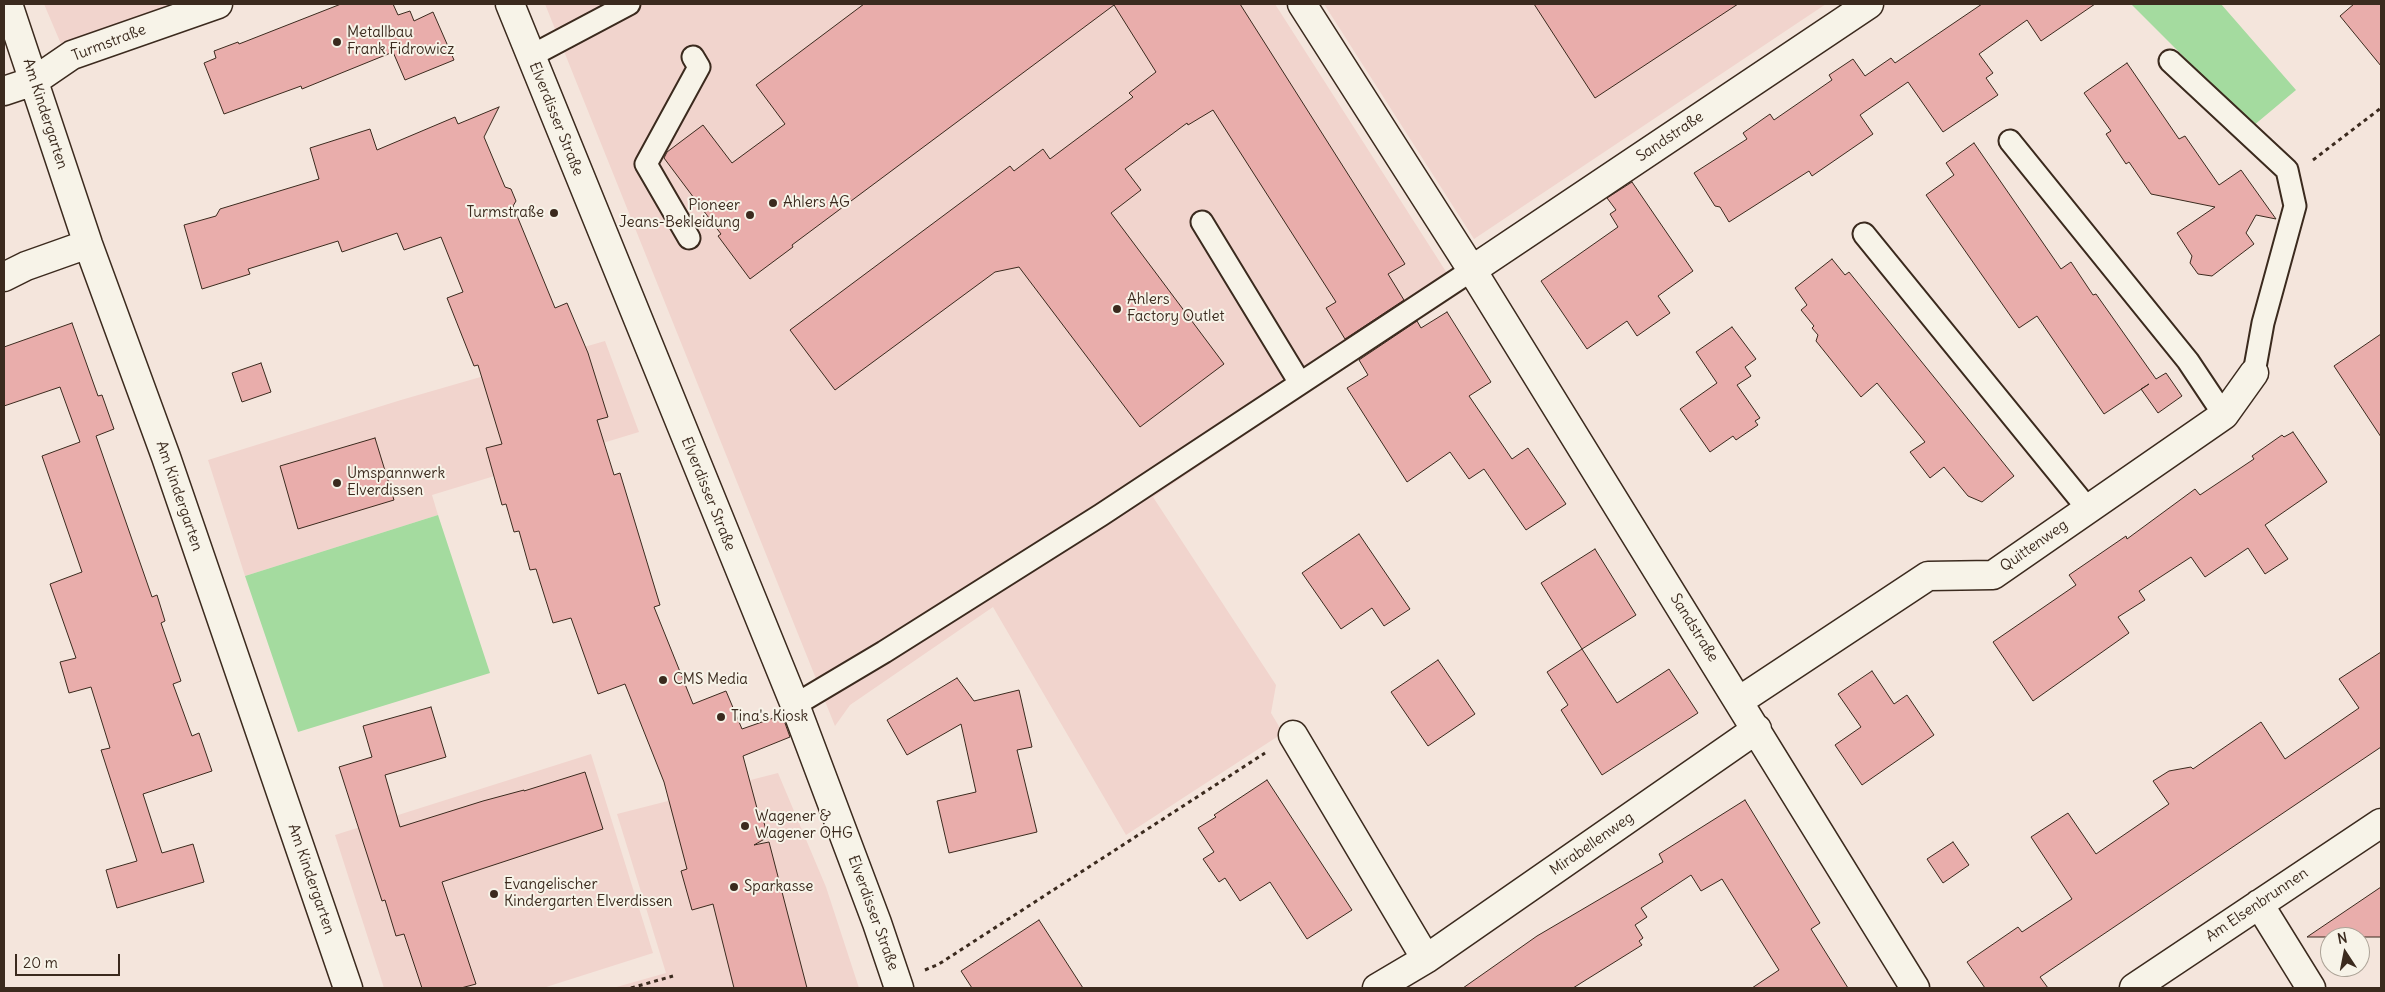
<!DOCTYPE html>
<meta charset="utf-8">
<style>
body{margin:0}
#map{position:relative;width:2385px;height:992px;overflow:hidden;background:#f4e5dc;font-family:Delius,sans-serif}
canvas{display:block}
.frame{position:absolute;inset:0;border:5px solid #3b2a1e;pointer-events:none}
.north{position:absolute;left:2320px;top:927px;width:50px;height:50px;box-sizing:border-box;background:#f7f3e8;border:1px solid #aca397;border-radius:50%;rotate:349deg;font-size:14px;font-weight:700;line-height:20px;text-align:center;color:#3b2a1e}
.north::after{content:'';display:block;margin:auto;width:18px;height:22px;background:#3b2a1e;clip-path:polygon(50% 0,100% 100%,50% 72%,0 100%)}
.scale{position:absolute;left:15px;top:954px;width:105px;height:22px;box-sizing:border-box;border:2px solid #3b2a1e;border-top:0;padding-left:6px;font-size:15px;line-height:18px;white-space:nowrap;color:#3b2a1e;-webkit-text-stroke:4px #f7f3e8;paint-order:stroke}
</style>
<div id="map">
<canvas width="2385" height="992"></canvas>
<div class="frame"></div>
<div class="north">N</div>
<div class="scale">20 m</div>
</div>
<script>
const c = document.querySelector('canvas').getContext('2d');
c.lineJoin = 'round';
function paint(path, color) { c.fillStyle = color; c.fill(path, 'evenodd'); }
const toPath = rows => new Path2D(rows.map(r => 'M' + r).join(''));
function stroke(path, color, width, dash) { c.strokeStyle = color; c.lineWidth = width; c.lineCap = dash ? 'butt' : 'round'; c.setLineDash(dash || []); c.stroke(path); }
function drawText(font, color, halo, rows, align = 'center') {
  c.font = font + ' Delius,sans-serif'; c.lineWidth = 4; c.setLineDash([]); c.textBaseline = 'middle'; c.strokeStyle = halo; c.fillStyle = color; for (const [text, x, y, turn = 0] of rows) {
    c.save(); c.translate(x, y); c.rotate((+turn || 0) * Math.PI / 180); c.textAlign = isNaN(turn) ? turn : align; if (halo) c.strokeText(text, 0, 0); c.fillText(text, 0, 0); c.restore();
  }
}
const built = toPath([
 [44,4,174,4,61,44],
 [545,4,1275,4,1459,292,1153,497,1276,685,1271,713,1283,733,1126,835,993,607,850,705,835,726],
 [1324,4,1826,4,1474,239],
 [605,341,639,432,432,495,438,515,245,576,208,460,401,400],
 [591,754,653,953,543,988,384,988,335,835],
 [778,773,826,887,859,988,613,988,666,973,617,814]
]);
const green = toPath([
 [2131,4,2221,4,2296,90,2253,126],
 [438,515,490,673,298,732,245,576]
]);
const building = toPath([
 [341,4,393,4,398,15,410,11,414,21,433,12,454,60,405,80,393,52,302,89,301,86,224,114,204,63,216,58,214,51,238,42,239,44,341,4],
 [864,4,1240,4,1405,264,1388,274,1404,300,1345,339,1326,308,1336,302,1213,110,1188,125,1187,123,1125,169,1141,190,1111,213,1224,364,1140,427,1019,267,995,272,835,390,790,330,1010,166,1014,171,1043,149,1050,159,1133,97,1129,93,1156,72,1114,5,792,245,793,247,750,279,718,236,721,234,664,158,667,152,703,125,732,163,785,124,756,85,864,4],
 [1534,4,1738,4,1595,98,1534,4],
 [1982,4,2095,4,2041,41,2027,20,1979,54,1993,73,1986,78,1998,95,1943,132,1908,82,1860,115,1873,134,1812,176,1809,171,1729,222,1720,207,1715,206,1694,173,1747,139,1743,133,1770,114,1774,120,1832,80,1829,75,1853,59,1865,76,1891,58,1895,63,1982,4],
 [2354,4,2381,4,2381,66,2340,16,2354,4],
 [2127,63,2179,139,2185,136,2219,185,2241,170,2276,219,2256,215,2246,233,2254,244,2212,276,2198,274,2190,263,2192,256,2177,233,2215,207,2151,194,2129,162,2126,164,2106,134,2111,131,2084,93,2127,63],
 [499,107,484,137,505,187,511,189,516,201,513,206,555,308,567,303,588,353,608,417,597,420,614,475,620,473,660,605,654,607,693,704,726,691,742,729,782,715,790,737,743,756,758,812,761,812,768,837,754,845,769,842,807,988,734,988,713,904,692,910,681,871,687,869,664,782,625,684,598,694,571,618,553,623,536,569,530,570,519,531,514,532,506,504,502,505,486,448,502,444,478,365,474,366,447,298,463,292,441,237,404,250,397,233,342,252,338,241,248,269,250,274,202,289,184,225,216,216,220,209,319,179,310,148,370,129,377,150,455,117,458,124,499,107],
 [1974,143,2061,269,2071,262,2093,295,2096,294,2156,379,2166,373,2182,396,2158,413,2141,389,2149,384,2104,414,2037,316,2019,328,1926,195,1954,175,1946,163,1974,143],
 [1632,182,1693,271,1658,296,1670,313,1637,336,1627,321,1587,349,1541,281,1618,227,1610,214,1616,210,1607,198,1632,182],
 [1832,259,1845,275,1849,272,2014,476,1982,502,1968,496,1944,467,1930,478,1910,452,1925,442,1877,383,1861,397,1816,341,1818,335,1812,328,1814,326,1801,310,1807,305,1795,288,1832,259],
 [1447,312,1491,382,1469,396,1512,459,1528,448,1566,504,1526,530,1484,469,1469,479,1450,452,1407,482,1347,388,1368,375,1359,360,1417,321,1421,328,1447,312],
 [72,323,98,396,102,395,114,429,96,436,152,597,157,595,165,621,161,623,181,681,173,684,192,736,199,733,212,771,143,794,162,853,193,844,204,882,117,908,106,870,137,861,101,750,110,748,91,687,69,693,60,662,76,658,50,584,82,572,42,456,80,442,60,387,4,406,4,347,72,323],
 [1732,327,1756,359,1745,367,1751,376,1737,385,1760,418,1755,421,1758,425,1736,440,1733,436,1710,452,1680,409,1717,383,1696,352,1732,327],
 [2381,334,2381,437,2334,366,2381,334],
 [261,363,271,392,242,402,232,373,261,363],
 [2293,432,2327,482,2265,525,2288,559,2265,574,2248,548,2205,577,2191,557,2139,591,2145,600,2118,617,2129,633,2033,701,1993,642,2076,585,2069,575,2126,536,2127,539,2195,489,2200,495,2254,459,2252,456,2282,435,2284,437,2293,432],
 [375,438,394,500,298,529,280,466,375,438],
 [1359,534,1410,609,1384,626,1372,608,1341,629,1302,573,1359,534],
 [1595,549,1636,615,1582,649,1617,703,1669,669,1698,713,1602,775,1561,710,1568,705,1547,672,1582,649,1541,583,1595,549],
 [2381,652,2381,747,2040,977,2048,988,1985,988,1967,962,2018,927,2022,932,2072,899,2031,837,2068,813,2096,854,2169,804,2153,781,2169,771,2191,767,2193,769,2261,722,2285,759,2359,708,2339,679,2381,652],
 [1438,660,1475,714,1428,746,1391,692,1438,660],
 [1872,671,1894,704,1907,695,1934,735,1862,785,1835,745,1861,727,1838,694,1872,671],
 [957,678,974,701,1019,690,1032,747,1017,750,1037,832,949,853,937,801,976,792,961,724,907,755,887,720,957,678],
 [431,707,446,757,385,775,400,827,483,801,524,790,524,791,585,772,603,829,442,882,476,984,461,988,422,988,404,934,396,936,385,900,382,901,339,767,372,757,363,726,431,707],
 [1267,780,1352,910,1307,939,1270,882,1240,901,1225,878,1219,882,1203,859,1214,852,1198,828,1216,817,1214,815,1267,780],
 [1745,800,1820,923,1811,929,1848,988,1752,988,1779,970,1722,879,1701,891,1691,875,1641,908,1647,917,1635,925,1643,938,1639,941,1642,945,1573,988,1463,988,1537,936,1663,862,1659,854,1745,800],
 [1953,842,1969,865,1943,883,1927,859,1953,842],
 [2381,887,2381,937,2307,937,2381,887],
 [1039,920,1083,988,972,988,961,971,1039,920]
]);
const path = toPath([
 [2313,160,2381,108],
 [925,970,939,964,1265,753],
 [631,988,673,976]
]);
const service = toPath([
 [531,56,629,4],
 [2170,61,2287,170,2295,206,2263,323,2254,373],
 [2010,141,2188,361,2224,415],
 [1202,222,1300,383],
 [1864,234,2088,509],
 [689,238,646,164,699,67,693,57],
 [795,705,884,652,1101,515,1472,270]
]);
const minor = toPath([
 [8,4,88,244,166,457,348,988],
 [1302,4,1472,270,1915,988],
 [4,91,34,81,72,55,218,4],
 [1472,270,1869,4],
 [4,277,26,266,88,244],
 [1739,701,1928,576,1993,575,2224,415,2254,373],
 [1293,735,1426,959],
 [2259,904,2311,988],
 [1377,988,1426,959,1757,729],
 [2134,988,2381,823]
]);
const secondary = toPath([
 [510,4,795,705,877,923,899,988]
]);
const markers = [
 [337,42,5,"#3b2a1e"],
 [773,203,5,"#3b2a1e"],
 [554,213,5,"#3b2a1e"],
 [750,215,5,"#3b2a1e"],
 [1117,309,5,"#3b2a1e"],
 [337,483,5,"#3b2a1e"],
 [663,680,5,"#3b2a1e"],
 [721,717,5,"#3b2a1e"],
 [745,826,5,"#3b2a1e"],
 [734,887,5,"#3b2a1e"],
 [494,894,5,"#3b2a1e"]
];
const poiNames = [
 ["Metallbau",347,33],
 ["Frank Fidrowicz",347,50],
 ["Ahlers AG",783,203],
 ["Pioneer",740,206,"right"],
 ["Jeans-Bekleidung",740,223,"right"],
 ["Turmstraße",544,213,"right"],
 ["Ahlers",1127,300],
 ["Factory Outlet",1127,317],
 ["Umspannwerk",347,474],
 ["Elverdissen",347,491],
 ["CMS Media",673,680],
 ["Tina's Kiosk",731,717],
 ["Wagener &",755,817],
 ["Wagener OHG",755,834],
 ["Evangelischer",504,885],
 ["Kindergarten Elverdissen",504,902],
 ["Sparkasse",744,887]
];
const streetNames = [
 ["Turmstraße",109,43,-21],
 ["Am Kindergarten",45,114,72],
 ["Elverdisser Straße",556,119,68],
 ["Sandstraße",1670,137,-34],
 ["Elverdisser Straße",708,494,68],
 ["Am Kindergarten",179,496,71],
 ["Quittenweg",2034,546,-35],
 ["Sandstraße",1694,628,58],
 ["Mirabellenweg",1592,844,-35],
 ["Am Kindergarten",311,879,71],
 ["Am Elsenbrunnen",2257,905,-34],
 ["Elverdisser Straße",873,913,70]
];
paint(built, '#f1d4cd');
paint(green, '#a4db9f');
paint(building, '#e9adab');
stroke(building, '#3b2a1e', 1);
stroke(service, '#3b2a1e', 25);
stroke(minor, '#3b2a1e', 31);
stroke(secondary, '#3b2a1e', 31);
stroke(path, '#3b2a1e', 3, [4, 4]);
stroke(service, '#f7f3e8', 21);
stroke(minor, '#f7f3e8', 28);
stroke(secondary, '#f7f3e8', 28);
for (const [x, y, r, color] of markers) { const dot = new Path2D(); dot.arc(x, y, r, 0, 2 * Math.PI); c.fillStyle = color; c.fill(dot); stroke(dot, '#f7f3e8', 2); }
drawText('15px', '#3b2a1e', '#f7f3e8', poiNames, 'left');
drawText('15px', '#3b2a1e', '#f7f3e8', streetNames);
</script>
